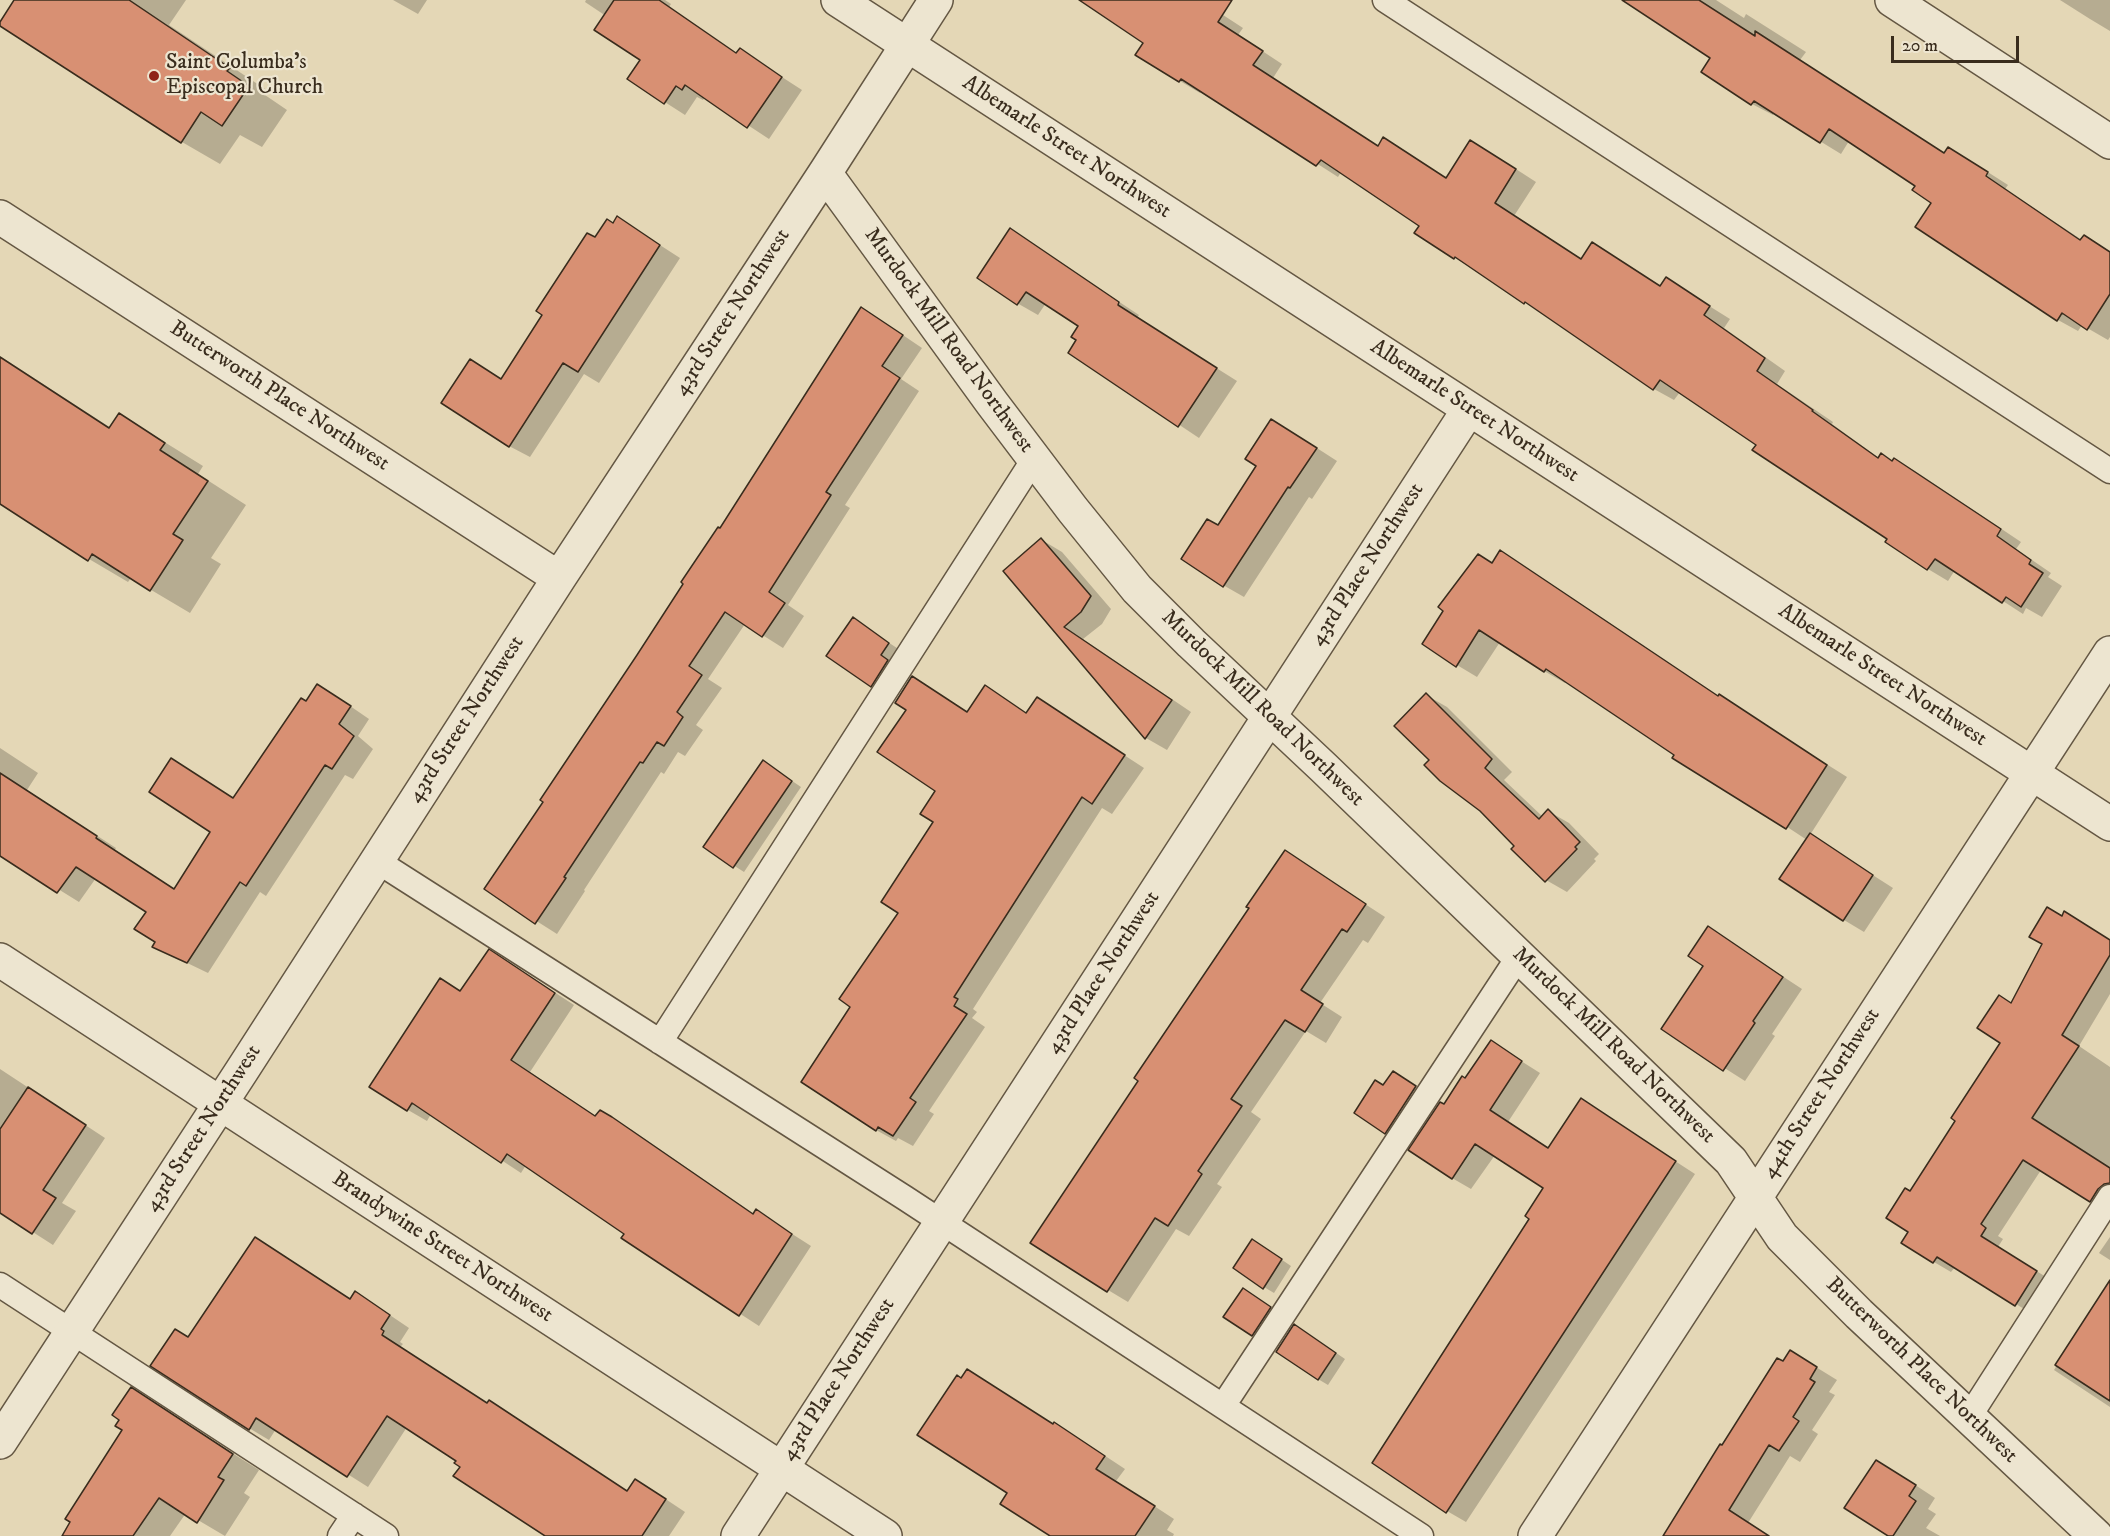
<!DOCTYPE html>
<style>
body{margin:0}
#map{position:relative;width:2110px;height:1536px;overflow:hidden;background:#e4d7b6;font-family:"IM FELL DW Pica",serif}
canvas{display:block}
.scale{position:absolute;left:1891px;top:36px;width:128px;height:27px;box-sizing:border-box;border:3px solid #392c1d;border-top:0;padding-left:8px;font-size:18px;line-height:21px;white-space:nowrap;color:#392c1d;-webkit-text-stroke:4px #ede5d0;paint-order:stroke}
</style>
<div id="map">
<canvas width="2110" height="1536"></canvas>
<div class="scale">20 m</div>
</div>
<script>
const c = document.querySelector('canvas').getContext('2d');
c.lineJoin = 'round';
function paint(path, color) { c.fillStyle = color; c.fill(path, 'evenodd'); }
const toPath = rows => new Path2D(rows.map(r => 'M' + r).join(''));
function stroke(path, color, width, dash) { c.strokeStyle = color; c.lineWidth = width; c.lineCap = dash ? 'butt' : 'round'; c.setLineDash(dash || []); c.stroke(path); }
function drawText(font, color, halo, rows, align = 'center') {
  c.font = font + ' "IM FELL DW Pica",serif'; c.lineWidth = 4.5; c.setLineDash([]); c.textBaseline = 'middle'; c.strokeStyle = halo; c.fillStyle = color; for (const [text, x, y, turn = 0] of rows) {
    c.save(); c.translate(x, y); c.rotate((+turn || 0) * Math.PI / 180); c.textAlign = isNaN(turn) ? turn : align; if (halo) c.strokeText(text, 0, 0); c.fillText(text, 0, 0); c.restore();
  }
}
const shadow = toPath([
 [16,0,186,0,169,25,268,91,265,95,287,110,262,147,240,135,220,164,182,142,0,25],
 [393,0,427,0,418,14],
 [586,0,665,0,671,4,669,7,737,54,740,50,802,90,769,139,705,97,703,100,697,97,685,115,629,79,642,60,606,16,585,2],
 [1082,0,1200,0,1243,28,1238,35,1282,64,1273,78,1379,147,1447,179,1491,153,1536,182,1514,216,1582,260,1661,287,1666,279,1730,319,1724,328,1785,371,1777,384,1833,422,1832,424,1879,458,1893,462,1895,460,1915,471,2021,542,2016,549,2051,573,2048,577,2062,586,2042,617,2026,608,2023,614,1955,570,1948,581,1928,569,1887,542,1890,539,1758,444,1680,392,1674,400,1654,389,1544,313,1455,258,1421,225,1341,172,1338,177,1202,90,1200,93,1180,81,1145,43],
 [1638,0,1716,0,1744,18,1746,14,1806,52,1800,60,1945,154,1969,160,2008,185,2005,189,2082,240,2084,237,2110,252,2110,337,2108,340,2082,325,2078,331,2058,320,1917,185,1849,141,1841,154,1774,113,1773,115,1752,104,1703,72,1712,58],
 [2060,0,2110,0,2110,31,2090,19],
 [618,218,680,258,599,383,584,374,530,457,509,446,470,361,502,380,596,239,613,225],
 [1011,230,1139,315,1137,318,1237,381,1199,438,1070,352,1079,340,1080,326,1046,303,1038,315,1017,303],
 [882,321,922,348,901,379,919,391,845,505,850,508,788,605,804,616,783,648,745,624,708,679,722,688,696,725,703,730,685,756,678,752,664,774,661,772,584,890,585,891,557,934,486,889,545,801,720,529],
 [0,356,111,428,119,415,158,438,203,466,198,474,246,505,211,558,221,564,190,613,131,578,128,582,89,559,0,498],
 [1292,432,1337,461,1312,499,1309,497,1244,597,1223,585,1218,527],
 [1042,540,1062,552,1111,609,1102,624,1083,639,1191,712,1167,750,1146,738,1005,571],
 [1493,564,1521,564,1720,697,1847,777,1810,835,1893,888,1864,932,1844,920,1807,840,1566,681,1565,683,1544,671,1500,642,1477,677,1457,665],
 [853,619,909,656,892,697,872,685],
 [912,678,968,713,1005,699,1027,714,1038,699,1144,768,1112,814,1102,808,973,1009,977,1012,972,1018,985,1027,929,1111,934,1114,913,1146,898,1138,896,1141,876,1130,852,1007,900,913,935,821,937,791,908,710],
 [1426,695,1447,707,1512,772,1504,780,1543,817,1548,811,1569,823,1599,854,1594,859,1596,861,1567,892,1546,880,1516,846,1431,761],
 [337,697,369,719,358,736,373,749,353,779,345,775,266,896,260,892,208,973,154,947,157,942,148,912,96,878,79,902,0,853,0,748,38,773,27,790,116,848,114,851,175,890,234,799,307,703],
 [773,768,801,787,744,872,705,847],
 [1285,852,1385,917,1368,943,1363,940,1320,1003,1342,1017,1326,1043,1306,1031,1251,1112,1261,1119,1217,1184,1222,1187,1189,1236,1176,1229,1128,1302,1108,1290,1140,1080],
 [1709,928,1802,989,1772,1034,1775,1036,1745,1081,1663,1029,1705,966],
 [2110,940,2110,994,2079,1046,2110,1067,2110,1191,2100,1206,2041,1170,1998,1236,2003,1239,1998,1247,2054,1282,2034,1315,1955,1267,1951,1272,1934,1262,1910,1232,1910,1193,1957,1120,2002,1042,2012,1004],
 [508,962,574,1005,530,1072,597,1117,600,1112,632,1130,754,1214,775,1223,811,1246,759,1326,623,1238,626,1233,526,1165,521,1173,431,1114,427,1121,408,1110,461,992],
 [1491,1042,1540,1073,1508,1122,1549,1149,1581,1100,1695,1174,1466,1522,1447,1511,1531,1219,1545,1188,1495,1155,1471,1189,1452,1178,1444,1106,1466,1080],
 [0,1069,105,1138,62,1203,76,1211,53,1245,0,1211],
 [1403,1079,1425,1093,1395,1138,1386,1133],
 [2110,1237,2110,1260,2099,1253],
 [1263,1247,1291,1266,1274,1293,1264,1287],
 [2110,1283,2110,1407,2054,1370],
 [1253,1296,1280,1314,1262,1341,1253,1335],
 [351,1300,375,1305,409,1328,400,1342,403,1344,400,1347,488,1404,489,1402,509,1413,627,1491,655,1492,685,1512,669,1536,548,1536,462,1466,458,1460,407,1427,368,1487,276,1429,269,1440,249,1428,189,1339],
 [1304,1331,1345,1359,1328,1385,1318,1379],
 [1784,1363,1811,1364,1837,1380,1829,1392,1835,1395,1812,1430,1818,1434,1800,1462,1790,1456,1748,1523,1742,1536,1663,1536],
 [968,1371,1054,1425,1075,1436,1125,1469,1116,1481,1174,1519,1167,1530,1174,1534,1173,1536,1063,1536,1009,1493,962,1380],
 [131,1389,259,1470,244,1493,250,1497,225,1536,186,1513,170,1536,61,1536,124,1430],
 [1897,1473,1935,1498,1928,1509,1936,1514,1926,1528,1940,1536,1891,1536]
]);
const building = toPath([
 [14,0,129,0,230,68,227,71,249,86,222,126,201,112,181,143,0,26,0,22,14,0],
 [614,0,659,0,736,53,740,48,782,77,747,128,685,85,682,90,676,86,664,104,627,79,640,60,594,30,614,0],
 [1079,0,1232,0,1218,22,1263,51,1253,65,1378,146,1383,137,1446,178,1470,140,1516,169,1495,203,1581,259,1592,242,1660,286,1666,277,1710,306,1704,315,1765,358,1757,371,1813,410,1812,411,1878,458,1881,453,1892,461,1894,458,2001,529,1997,536,2031,560,2029,564,2043,573,2021,607,2006,597,2002,603,1935,559,1927,570,1885,542,1887,539,1752,450,1756,445,1660,380,1653,390,1525,302,1524,304,1455,257,1454,259,1414,233,1419,226,1321,160,1316,166,1181,79,1179,82,1135,55,1143,43,1079,0],
 [1622,0,1699,0,1755,36,1755,31,1944,153,1948,147,1988,172,1986,176,2080,240,2084,235,2110,252,2110,294,2087,330,2062,313,2057,321,1915,227,1931,203,1912,190,1915,186,1829,129,1820,143,1754,101,1751,105,1701,72,1710,58,1622,0],
 [617,216,660,245,578,372,563,363,509,447,441,403,470,359,501,379,542,315,536,311,587,233,595,237,607,219,613,223,617,216],
 [1010,228,1119,302,1118,305,1217,368,1178,427,1068,353,1076,340,1071,337,1078,326,1026,292,1017,305,977,278,1010,228],
 [861,307,903,335,882,366,900,378,826,492,831,495,769,592,785,603,762,637,725,612,689,666,702,675,677,712,683,717,664,746,657,742,643,763,640,762,564,877,566,878,535,924,484,889,543,802,540,800,637,655,683,584,681,582,718,527,720,528,861,307],
 [0,357,109,428,119,413,165,443,160,450,208,481,173,534,183,540,150,591,92,554,88,561,0,504,0,357],
 [1271,419,1317,448,1290,488,1288,487,1223,587,1181,559,1207,519,1218,525,1256,466,1245,459,1271,419],
 [1041,538,1091,596,1081,612,1064,627,1172,700,1145,739,1003,571,1041,538],
 [1500,550,1718,696,1719,694,1827,765,1786,829,1672,758,1674,755,1546,669,1544,672,1479,630,1456,667,1422,644,1443,611,1438,607,1478,554,1492,563,1500,550],
 [853,617,889,643,881,655,888,660,871,687,826,656,853,617],
 [912,676,967,712,985,685,1026,713,1037,697,1125,755,1092,804,1082,797,954,997,958,999,954,1006,967,1014,910,1098,916,1102,893,1136,878,1127,876,1131,801,1082,850,1007,839,999,898,913,881,902,933,822,920,814,935,791,877,752,906,710,895,703,912,676],
 [317,684,351,706,339,724,354,736,332,769,325,765,246,886,240,882,187,963,152,947,155,942,134,929,146,912,76,867,57,893,0,856,0,773,97,836,96,838,174,889,210,832,149,792,171,758,233,798,301,698,306,701,317,684],
 [1426,693,1492,759,1485,768,1539,819,1548,809,1580,842,1575,847,1577,849,1545,882,1511,849,1514,846,1480,811,1440,781,1424,765,1429,760,1394,726,1426,693],
 [763,760,792,781,733,868,703,847,763,760],
 [1810,833,1873,875,1843,921,1779,879,1810,833],
 [1285,850,1366,904,1347,932,1342,929,1301,990,1323,1004,1305,1032,1285,1020,1231,1099,1242,1106,1198,1171,1202,1174,1168,1226,1155,1218,1107,1292,1030,1243,1138,1081,1134,1078,1249,908,1246,907,1285,850],
 [2047,907,2062,916,2064,911,2110,940,2110,955,2062,1035,2079,1046,2032,1118,2110,1168,2110,1183,2104,1184,2098,1189,2090,1202,2023,1160,1981,1224,1986,1228,1981,1236,2037,1271,2015,1306,1937,1257,1933,1263,1901,1243,1908,1232,1886,1218,1905,1188,1910,1191,1955,1121,1951,1118,2000,1043,1977,1028,1999,995,2011,1003,2042,944,2029,937,2047,907],
 [1708,926,1783,977,1753,1021,1755,1023,1723,1071,1661,1029,1703,966,1688,956,1708,926],
 [489,949,555,993,511,1060,595,1116,600,1110,612,1117,753,1214,756,1209,792,1234,739,1316,621,1238,624,1234,507,1154,501,1163,412,1103,407,1111,369,1087,440,978,460,991,489,949],
 [1491,1040,1522,1061,1490,1110,1548,1148,1581,1098,1676,1161,1446,1513,1372,1463,1529,1219,1525,1216,1543,1188,1475,1144,1452,1179,1408,1150,1440,1102,1444,1104,1462,1076,1465,1078,1491,1040],
 [1393,1071,1416,1086,1385,1134,1354,1113,1375,1080,1383,1085,1393,1071],
 [28,1087,86,1125,43,1190,56,1198,32,1234,0,1213,0,1129,28,1087],
 [255,1237,350,1299,355,1291,390,1315,381,1329,384,1331,382,1335,487,1403,489,1400,627,1491,635,1479,666,1499,642,1536,545,1536,453,1476,460,1467,454,1463,456,1461,387,1416,347,1477,256,1418,249,1430,150,1366,175,1329,188,1337,255,1237],
 [1252,1239,1282,1259,1263,1289,1233,1268,1252,1239],
 [2110,1280,2110,1401,2055,1365,2110,1280],
 [1243,1288,1271,1307,1252,1336,1223,1317,1243,1288],
 [1294,1324,1336,1353,1318,1380,1276,1352,1294,1324],
 [1790,1350,1817,1367,1810,1379,1815,1382,1793,1417,1799,1421,1779,1451,1769,1445,1729,1510,1769,1536,1663,1536,1720,1444,1722,1445,1777,1358,1783,1361,1790,1350],
 [967,1369,1053,1424,1054,1422,1105,1456,1096,1469,1155,1506,1135,1536,1050,1536,1000,1504,1007,1493,917,1435,957,1375,961,1378,967,1369],
 [131,1387,233,1454,218,1477,224,1480,197,1523,159,1498,133,1536,62,1536,70,1522,65,1519,122,1430,115,1426,119,1420,112,1415,131,1387],
 [1876,1460,1916,1485,1909,1496,1916,1501,1893,1536,1888,1536,1844,1508,1876,1460]
]);
const service = toPath([
 [1385,0,2110,471],
 [377,861,905,1198,1421,1536],
 [660,1042,1034,459],
 [0,1285,386,1536],
 [1223,1406,1519,956],
 [1969,1417,2110,1197],
 [340,1536,354,1515]
]);
const minor = toPath([
 [838,0,2110,824],
 [1892,0,2110,142],
 [825,173,992,403,1073,510,1137,589,1191,643,1324,768,1731,1161,1782,1237,1859,1314,2096,1536],
 [0,217,559,578],
 [0,960,885,1536],
 [0,1442,241,1072,559,578,825,173,936,0],
 [738,1536,1469,409],
 [1535,1536,2110,653]
]);
const markers = [
 [154,76,6,"#8f2418"]
];
const poiNames = [
 ["Saint Columba's",166,63],
 ["Episcopal Church",166,88]
];
const streetNames = [
 ["Albemarle Street Northwest",1066,148,33],
 ["43rd Street Northwest",733,313,-57],
 ["Murdock Mill Road Northwest",948,341,54],
 ["Butterworth Place Northwest",279,397,33],
 ["Albemarle Street Northwest",1474,412,33],
 ["43rd Place Northwest",1368,565,-57],
 ["Albemarle Street Northwest",1882,676,33],
 ["Murdock Mill Road Northwest",1262,709,44],
 ["43rd Street Northwest",467,720,-57],
 ["43rd Place Northwest",1104,973,-57],
 ["Murdock Mill Road Northwest",1613,1046,44],
 ["44th Street Northwest",1822,1094,-57],
 ["43rd Street Northwest",204,1129,-57],
 ["Brandywine Street Northwest",442,1248,33],
 ["Butterworth Place Northwest",1921,1371,44],
 ["43rd Place Northwest",839,1380,-57]
];
paint(shadow, '#0003');
paint(building, '#d89073');
stroke(building, '#392c1d', 1.5);
stroke(service, '#645743', 27);
stroke(minor, '#645743', 36);
stroke(service, '#ede5d0', 24);
stroke(minor, '#ede5d0', 33);
for (const [x, y, r, color] of markers) { const dot = new Path2D(); dot.arc(x, y, r, 0, 2 * Math.PI); c.fillStyle = color; c.fill(dot); stroke(dot, '#ede5d0', 2); }
drawText('22px', '#392c1d', '#ede5d0', poiNames, 'left');
drawText('22px', '#392c1d', '#ede5d0', streetNames);
</script>
